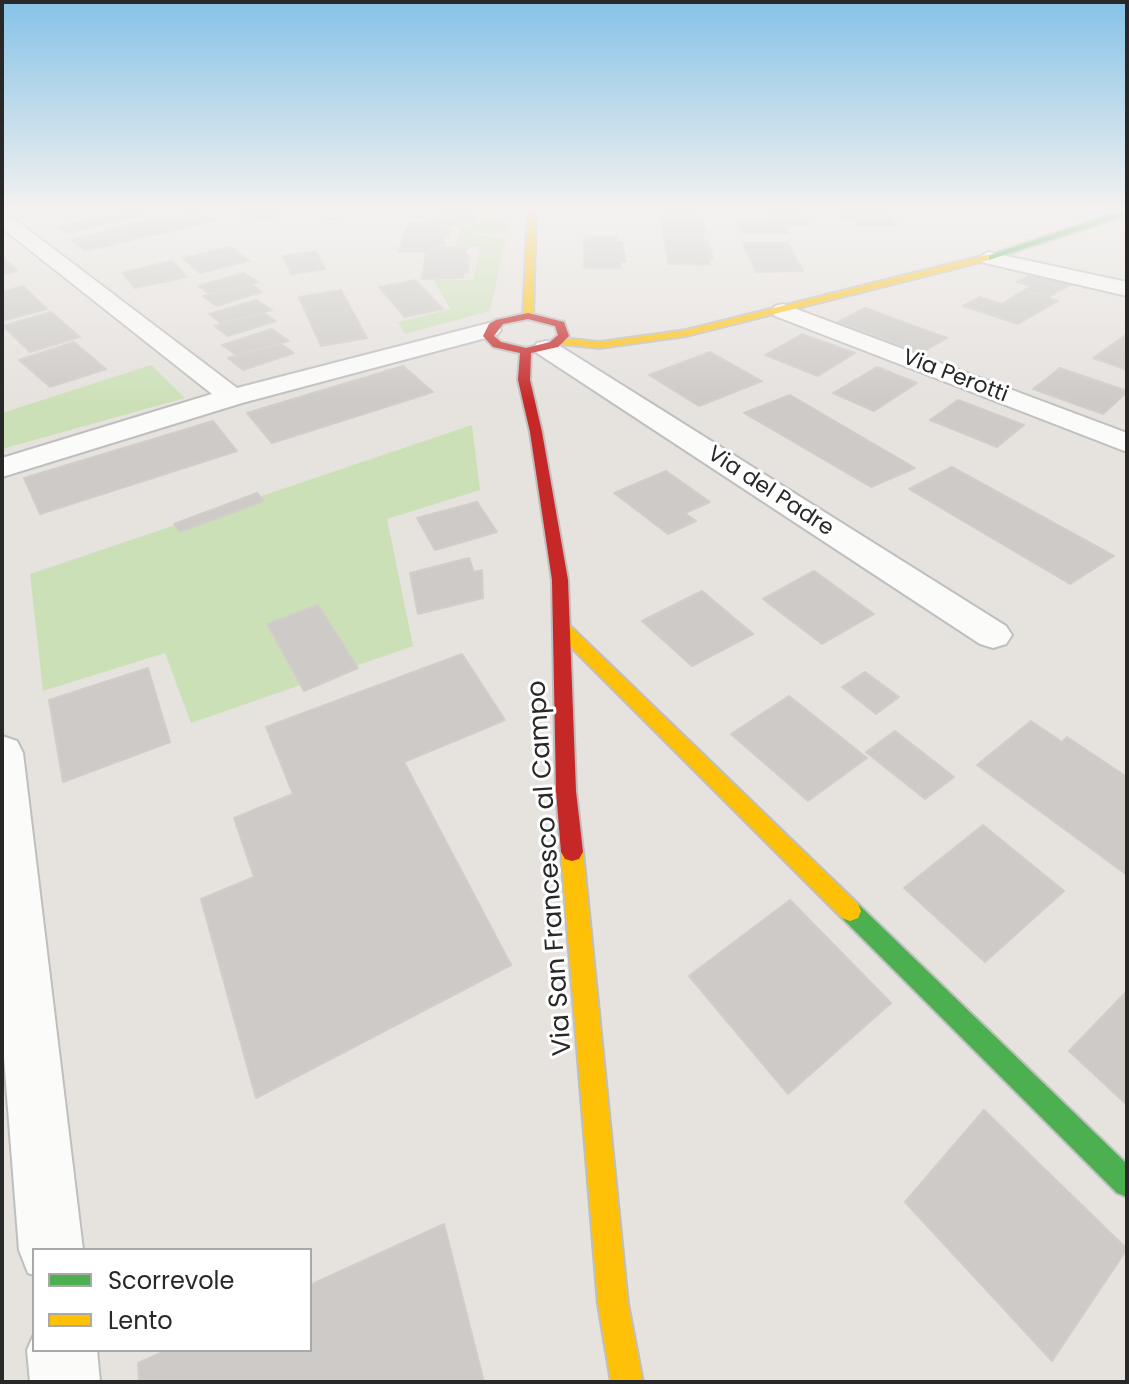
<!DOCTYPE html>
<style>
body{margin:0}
#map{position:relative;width:1129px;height:1384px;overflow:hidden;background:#e6e2de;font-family:Poppins,sans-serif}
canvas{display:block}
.frame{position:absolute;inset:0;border:4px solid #282828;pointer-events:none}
.legend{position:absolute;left:32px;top:1248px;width:280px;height:104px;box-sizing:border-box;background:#fff;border:2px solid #a9a9a9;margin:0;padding:10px 14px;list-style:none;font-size:24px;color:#282828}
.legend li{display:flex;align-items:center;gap:16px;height:40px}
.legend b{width:40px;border:2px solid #a9a9a9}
</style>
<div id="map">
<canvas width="1129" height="1384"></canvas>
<div class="frame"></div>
<ul class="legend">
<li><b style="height:10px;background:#4caf50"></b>Scorrevole</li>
<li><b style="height:10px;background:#ffc107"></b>Lento</li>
</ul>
</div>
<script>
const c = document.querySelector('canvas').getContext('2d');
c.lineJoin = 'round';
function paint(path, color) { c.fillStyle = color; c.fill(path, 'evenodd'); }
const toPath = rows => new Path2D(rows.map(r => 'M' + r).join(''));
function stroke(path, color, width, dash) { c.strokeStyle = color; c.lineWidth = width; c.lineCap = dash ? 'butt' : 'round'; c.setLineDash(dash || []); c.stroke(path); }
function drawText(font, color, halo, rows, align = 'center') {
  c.font = font + ' Poppins,sans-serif'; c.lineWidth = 6; c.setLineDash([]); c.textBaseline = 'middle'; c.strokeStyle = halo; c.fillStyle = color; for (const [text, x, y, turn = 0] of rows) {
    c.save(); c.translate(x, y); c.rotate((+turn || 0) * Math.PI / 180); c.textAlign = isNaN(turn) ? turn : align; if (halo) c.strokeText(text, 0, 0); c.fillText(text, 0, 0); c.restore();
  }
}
const green = toPath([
 [483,209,507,209,502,212,511,214,506,233,479,233,477,236,506,238,490,311,405,334,398,322,451,309,433,280,473,280,480,247,454,246,461,227,481,222],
 [151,365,185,398,2,449,2,413],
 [472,425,480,490,387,519,413,646,191,723,165,653,43,691,30,574]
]);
const building = toPath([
 [137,209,169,209,67,233,60,227,137,209],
 [250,209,289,209,294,211,253,222,237,212,250,209],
 [435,209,477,209,475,220,471,222,440,227,441,224,431,224,435,209],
 [766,209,800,209,809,225,785,225,772,221,766,209],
 [846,209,885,209,897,226,858,226,854,219,843,219,838,211,847,211,846,209],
 [199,210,215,220,85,251,71,240,107,232,104,230,199,210],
 [659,212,695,212,696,217,701,217,706,232,702,232,704,241,708,241,713,258,709,258,710,265,669,264,659,212],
 [737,221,772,221,785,225,789,233,742,233,737,221],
 [409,223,441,224,440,227,446,226,445,229,449,229,448,236,444,236,445,244,426,252,398,252,409,223],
 [584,237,616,237,617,242,622,242,626,262,620,262,621,268,584,268,584,237],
 [743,243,788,243,803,271,756,272,743,243],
 [231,247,249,261,200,273,183,258,231,247],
 [441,247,467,248,465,255,470,255,466,264,469,264,468,272,464,272,463,278,422,279,426,252,441,247],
 [316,251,325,269,291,274,283,256,316,251],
 [2,256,18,271,2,275,2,256],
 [172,261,187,277,135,288,122,273,172,261],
 [244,273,258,282,210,294,198,286,244,273],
 [1030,275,1059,279,1070,285,1048,297,1024,290,1031,286,1017,282,1030,275],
 [415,280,443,309,405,317,379,287,415,280],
 [251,284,262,292,216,306,203,296,251,284],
 [23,286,47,309,2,321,2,292,23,286],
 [341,290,367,338,321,346,299,297,341,290],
 [1024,290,1058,301,1018,324,963,306,980,297,1002,304,1024,290],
 [256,300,272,310,221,323,209,314,256,300],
 [865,308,947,338,921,353,838,322,865,308],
 [51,312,80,337,30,352,3,326,51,312],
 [264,313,276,321,228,336,214,326,264,313],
 [272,329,289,341,236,355,222,345,272,329],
 [802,334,855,353,818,376,765,355,802,334],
 [1127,334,1127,370,1093,358,1127,334],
 [74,342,106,369,50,387,19,360,74,342],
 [281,344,294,353,243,370,228,358,281,344],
 [710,352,762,381,699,406,649,375,710,352],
 [403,366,433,392,272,443,247,413,403,366],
 [877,367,917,383,874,411,833,393,877,367],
 [1060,368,1127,391,1127,392,1103,414,1033,389,1060,368],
 [790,395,915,468,871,487,744,413,790,395],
 [958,400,1024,425,997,447,930,420,958,400],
 [213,421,237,451,40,514,24,478,213,421],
 [952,467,1114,556,1070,584,909,489,952,467],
 [666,471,710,502,685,513,696,521,668,534,614,493,666,471],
 [257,493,264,501,180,532,174,524,257,493],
 [477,502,497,532,435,550,417,518,477,502],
 [469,558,474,572,482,570,483,598,418,614,410,573,469,558],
 [814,571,874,614,822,644,763,599,814,571],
 [702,591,753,634,692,666,642,621,702,591],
 [318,605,358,668,304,691,267,624,318,605],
 [462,654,505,720,404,762,511,965,256,1098,201,899,254,877,234,818,293,794,266,727,462,654],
 [148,668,170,742,63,782,49,700,148,668],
 [865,672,899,697,876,714,842,687,865,672],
 [789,696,867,758,808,801,731,734,789,696],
 [1031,721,1062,742,1067,737,1127,777,1127,875,977,765,1031,721],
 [895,731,954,777,925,799,866,752,895,731],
 [983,825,1064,891,985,962,904,888,983,825],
 [790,900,891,1003,788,1094,689,976,790,900],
 [1127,991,1127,1105,1069,1051,1127,991],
 [984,1110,1127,1249,1052,1361,905,1202,984,1110],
 [444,1224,484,1382,139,1382,138,1363,167,1350,310,1350,310,1285,444,1224]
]);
const street = toPath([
 [312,209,351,209,349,213,327,218,312,209],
 [2,213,9,215,237,388,489,323,497,325,501,330,497,335,242,403,2,477,2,458,212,394,2,228,2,213],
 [988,252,1127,282,1127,296,981,262,978,258,988,252],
 [783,304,1127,433,1127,452,775,316,771,311,775,306,783,304],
 [546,341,555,343,1006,626,1012,635,1006,644,993,648,980,644,537,353,534,348,537,343,546,341],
 [2,736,17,741,23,753,83,1250,34,1250,34,1275,28,1273,19,1250,2,1032,2,736],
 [34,1334,34,1350,97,1350,100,1382,30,1382,27,1350,34,1334]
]);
const fast = toPath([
 [1127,209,1127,215,989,260,981,258,1127,209],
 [850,901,858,904,1127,1164,1127,1197,1117,1193,842,918,839,911,842,904,850,901]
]);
const slow = toPath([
 [528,209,536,209,533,316,528,319,523,316,528,209],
 [986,255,989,256,989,260,686,336,600,348,560,344,555,341,560,338,600,342,686,330,986,255],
 [561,621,567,623,858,904,861,911,858,918,850,921,842,918,555,631,553,627,561,621],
 [572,843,579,845,583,852,628,1304,643,1382,611,1382,598,1304,561,852,565,845,572,843]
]);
const jam = toPath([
 [528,313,564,322,569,336,558,347,531,353,530,380,542,432,568,580,576,791,583,852,579,859,572,861,565,859,561,852,556,791,552,580,530,432,518,380,520,353,493,347,483,336,489,324,496,320,528,313],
 [528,319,555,326,558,335,550,342,526,348,501,342,494,336,503,324,528,319]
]);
const farStreetnames = [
 ["Via Perotti",955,377,21],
 ["Via del Padre",770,492,33]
];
const streetNames = [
 ["Via San Francesco al Campo",551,868,-94]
];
paint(green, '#cce0b8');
paint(building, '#cdcac7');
stroke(building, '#d1ceca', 2);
stroke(street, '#c0bfbf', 4);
stroke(fast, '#c0bfbf', 4);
stroke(slow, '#c0bfbf', 4);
stroke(jam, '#c0bfbf', 4);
paint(street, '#fbfbfa');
paint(fast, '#4caf50');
paint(slow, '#ffc107');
paint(jam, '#c62828');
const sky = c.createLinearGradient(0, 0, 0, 403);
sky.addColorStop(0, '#86c2e7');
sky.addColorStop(0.52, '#f4f2f0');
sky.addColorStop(1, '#f4f2f000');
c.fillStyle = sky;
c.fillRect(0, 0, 1129, 403);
drawText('22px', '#282828', '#fff', farStreetnames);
drawText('26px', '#282828', '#fff', streetNames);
</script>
